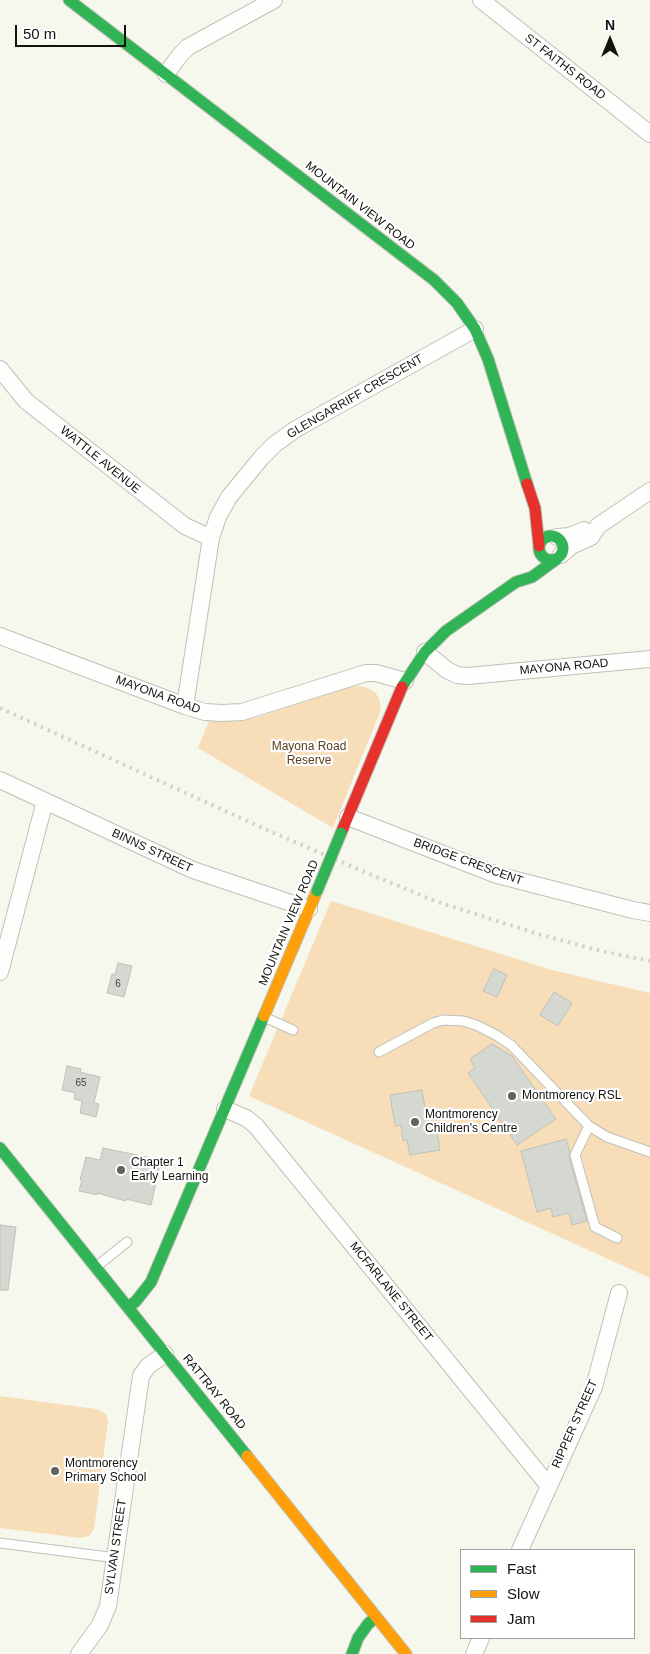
<!DOCTYPE html>
<style>
body{margin:0}
#map{position:relative;width:650px;height:1654px;overflow:hidden;background:#f6f8ee;font-family:Helvetica,sans-serif}
canvas{display:block}
.legend{position:absolute;left:460px;top:1549px;width:175px;height:90px;box-sizing:border-box;background:#fff;border:1px solid #a0a19e;margin:0;padding:6px 9px;list-style:none;font-size:15px;color:#12130d}
.legend li{display:flex;align-items:center;gap:10px;height:25px}
.legend b{width:25px;border:1px solid #a0a19e}
.north{position:absolute;left:585px;top:15px;width:50px;height:50px;-webkit-text-stroke:4px #fff;paint-order:stroke;rotate:0deg;font-size:14px;font-weight:700;line-height:20px;text-align:center;color:#12130d}
.north::after{content:'';display:block;margin:auto;width:18px;height:22px;background:#12130d;clip-path:polygon(50% 0,100% 100%,50% 72%,0 100%)}
.scale{position:absolute;left:15px;top:25px;width:111px;height:22px;box-sizing:border-box;border:2px solid #12130d;border-top:0;padding-left:6px;font-size:15px;line-height:18px;white-space:nowrap;color:#12130d;-webkit-text-stroke:4px #fff;paint-order:stroke}
</style>
<div id="map">
<canvas width="650" height="1654"></canvas>
<ul class="legend">
<li><b style="height:6px;background:#30b455"></b>Fast</li>
<li><b style="height:6px;background:#ff9f0a"></b>Slow</li>
<li><b style="height:6px;background:#e5322d"></b>Jam</li>
</ul>
<div class="north">N</div>
<div class="scale">50 m</div>
</div>
<script>
const c = document.querySelector('canvas').getContext('2d');
c.lineJoin = 'round';
function paint(path, color) { c.fillStyle = color; c.fill(path, 'evenodd'); }
const toPath = rows => new Path2D(rows.map(r => 'M' + r).join(''));
function stroke(path, color, width, dash) { c.strokeStyle = color; c.lineWidth = width; c.lineCap = dash ? 'butt' : 'round'; c.setLineDash(dash || []); c.stroke(path); }
function drawText(font, color, halo, rows, align = 'center') {
  c.font = font + ' Helvetica,sans-serif'; c.lineWidth = 4.5; c.setLineDash([]); c.textBaseline = 'middle'; c.strokeStyle = halo; c.fillStyle = color; for (const [text, x, y, turn = 0] of rows) {
    c.save(); c.translate(x, y); c.rotate((+turn || 0) * Math.PI / 180); c.textAlign = isNaN(turn) ? turn : align; if (halo) c.strokeText(text, 0, 0); c.fillText(text, 0, 0); c.restore();
  }
}
const green = toPath([
 [354,685,368,688,375,692,379,698,381,710,333,828,198,748,209,721,229,721,258,717],
 [331,901,552,970,650,993,650,1278,249,1096],
 [0,1396,96,1409,106,1414,108,1422,94,1529,89,1536,80,1538,0,1528]
]);
const building = toPath([
 [118,963,132,966,124,997,107,993,112,974,115,975,118,963],
 [494,969,507,975,497,997,483,991,494,969],
 [554,992,572,1003,558,1026,540,1015,554,992],
 [492,1044,512,1056,556,1119,517,1145,468,1073,475,1068,470,1059,492,1044],
 [67,1066,81,1069,80,1072,100,1077,94,1103,99,1104,96,1117,80,1113,82,1101,74,1099,75,1093,62,1090,67,1066],
 [422,1090,427,1119,435,1118,440,1150,410,1155,407,1140,403,1141,401,1125,395,1126,390,1095,422,1090],
 [566,1139,570,1152,569,1157,587,1221,572,1225,569,1213,553,1217,551,1208,537,1212,521,1151,566,1139],
 [103,1148,161,1160,151,1205,126,1199,126,1201,97,1193,97,1195,79,1191,82,1180,80,1180,86,1157,100,1160,103,1148],
 [0,1225,16,1227,8,1290,0,1290,0,1225]
]);
const lane = toPath([
 [264,1017,293,1030],
 [379,1052,433,1023,443,1020,463,1021,476,1025,496,1035,511,1045,589,1126,607,1137,650,1152],
 [589,1126,575,1155,595,1227,617,1238],
 [96,1267,127,1242],
 [0,1543,116,1558]
]);
const street = toPath([
 [481,0,650,134],
 [166,74,180,55,188,47,274,0],
 [0,369,26,401,185,526,211,538],
 [557,537,569,536,584,530],
 [561,555,571,546,591,537,598,526,650,491],
 [0,636,185,706,205,712,222,713,242,712,366,673,376,673,405,681],
 [425,652,447,670,457,675,468,676,650,659],
 [185,706,211,538,218,517,229,497,262,457,275,444,296,429,475,329],
 [0,780,193,870,309,909],
 [348,817,497,875,633,910,650,913],
 [0,972,45,801],
 [225,1109,246,1118,256,1126,548,1485],
 [520,1550,594,1387,619,1293],
 [79,1654,100,1625,108,1606,141,1376,148,1366,165,1354],
 [474,1654,481,1638]
]);
const fast = toPath([
 [69,0,434,280,457,303,475,329,488,359,527,484],
 '539 548a12 12 0 1 1 24 0a12 12 0 1 1-24 0Z',
 [402,687,425,652,446,631,516,582,532,577,558,558],
 [0,1148,247,1456],
 [129,1307,136,1301,151,1282,264,1016],
 [352,1654,358,1638,368,1624,376,1617]
]);
const slow = toPath([
 [264,1016,317,891],
 [247,1456,406,1654]
]);
const jam = toPath([
 [527,484,535,508,539,546],
 [341,833,402,687]
]);
const rail = toPath([
 [0,708,267,830,367,873,435,901,538,934,601,951,650,961]
]);
const fastBridge = toPath([
 [317,891,341,833]
]);
const markers = [
 [512,1096,5,"#62635c"],
 [415,1122,5,"#62635c"],
 [121,1170,5,"#62635c"],
 [55,1471,5,"#62635c"]
];
const numberNames = [
 ["6",118,984],
 ["65",81,1083]
];
const streetNames = [
 ["ST FAITHS ROAD",565,67,38],
 ["MOUNTAIN VIEW ROAD",360,206,38],
 ["GLENGARRIFF CRESCENT",355,397,-30],
 ["WATTLE AVENUE",100,460,39],
 ["MAYONA ROAD",564,667,-5],
 ["MAYONA ROAD",158,695,20],
 ["BINNS STREET",152,851,25],
 ["BRIDGE CRESCENT",468,862,20],
 ["MOUNTAIN VIEW ROAD",289,923,-67],
 ["MCFARLANE STREET",391,1292,51],
 ["RATTRAY ROAD",214,1392,51],
 ["RIPPER STREET",575,1424,-66],
 ["SYLVAN STREET",116,1547,-82]
];
const parkNames = [
 ["Mayona Road",309,747],
 ["Reserve",309,761]
];
const poiNames = [
 ["Montmorency RSL",522,1096],
 ["Montmorency",425,1115],
 ["Children's Centre",425,1129],
 ["Chapter 1",131,1163],
 ["Early Learning",131,1177],
 ["Montmorency",65,1464],
 ["Primary School",65,1478]
];
paint(green, '#f7deb8');
paint(building, '#d5d8d0');
stroke(building, '#bfc1ba', 1);
stroke(lane, '#bfc0b9', 11);
stroke(street, '#bfc0b9', 18);
stroke(fast, '#bfc0b9', 13);
stroke(slow, '#bfc0b9', 13);
stroke(jam, '#bfc0b9', 13);
stroke(lane, '#fefefc', 9);
stroke(street, '#fefefc', 16);
stroke(fast, '#30b455', 11);
stroke(slow, '#ff9f0a', 11);
stroke(jam, '#e5322d', 11);
stroke(rail, '#d1d2cf', 4, [2.5, 5]);
stroke(fastBridge, '#bfc0b9', 13, []);
stroke(fastBridge, '#30b455', 11);
for (const [x, y, r, color] of markers) { const dot = new Path2D(); dot.arc(x, y, r, 0, 2 * Math.PI); c.fillStyle = color; c.fill(dot); stroke(dot, '#fff', 2); }
drawText('10px', '#43443e', null, numberNames);
drawText('12px', '#12130d', '#fff', streetNames);
drawText('12px', '#59401f', '#fff', parkNames);
drawText('12px', '#12130d', '#fff', poiNames, 'left');
</script>
